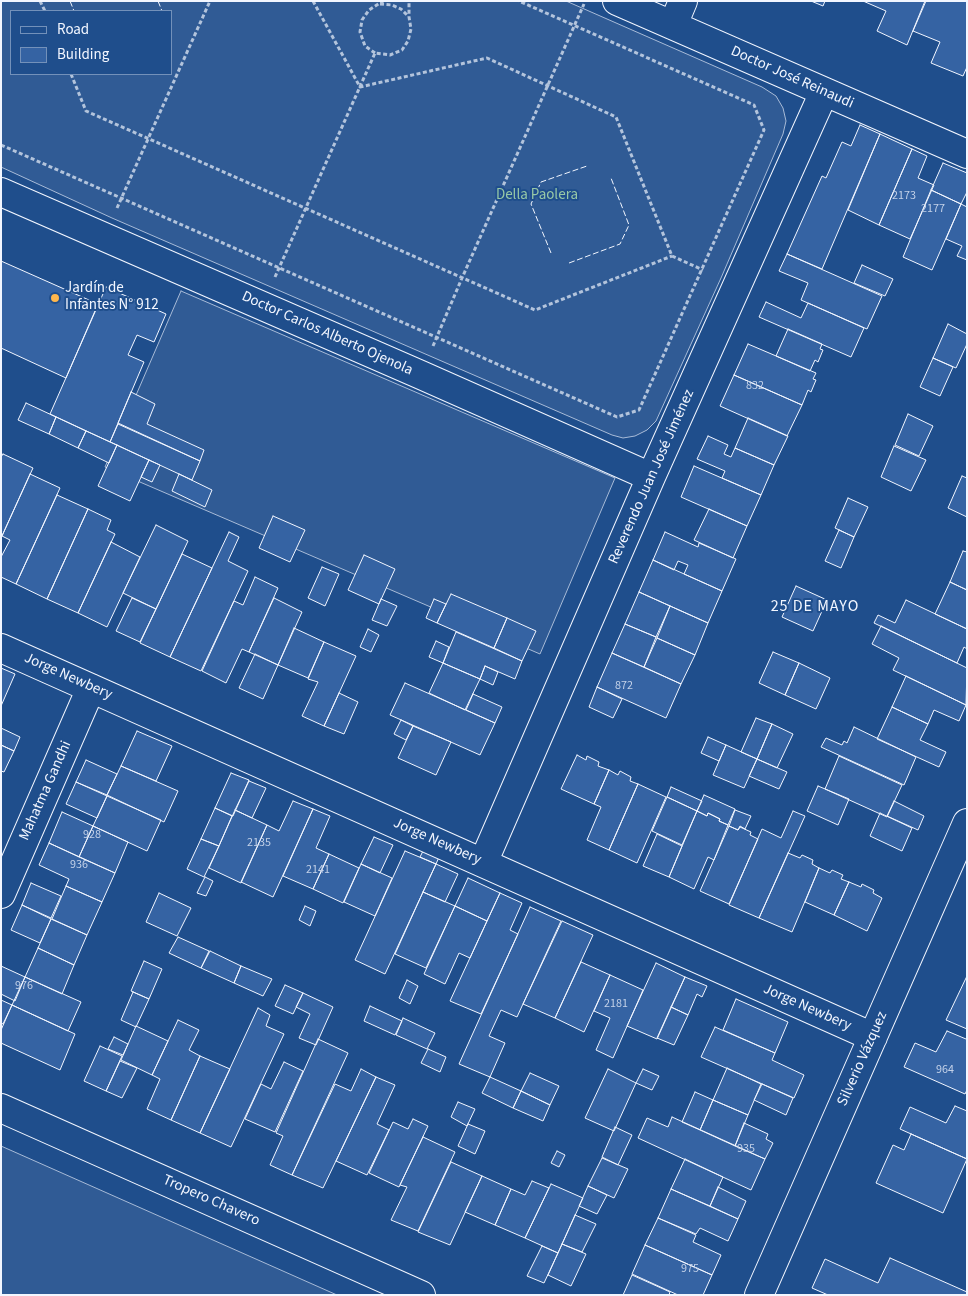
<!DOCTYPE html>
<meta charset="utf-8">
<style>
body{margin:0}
#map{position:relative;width:968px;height:1296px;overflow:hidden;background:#1f4e8c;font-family:"Source Sans 3",sans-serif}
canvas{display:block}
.frame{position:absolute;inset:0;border:2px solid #f2f6ff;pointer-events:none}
.legend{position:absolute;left:10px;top:10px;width:162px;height:65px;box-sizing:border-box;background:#1f4e8c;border:1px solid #7391ba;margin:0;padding:6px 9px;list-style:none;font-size:15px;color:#f2f6ff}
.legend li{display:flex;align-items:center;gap:10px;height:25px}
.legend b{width:25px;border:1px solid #7391ba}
</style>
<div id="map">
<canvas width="968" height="1296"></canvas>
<div class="frame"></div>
<ul class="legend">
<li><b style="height:6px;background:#1f4e8c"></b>Road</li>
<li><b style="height:14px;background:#3563a3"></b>Building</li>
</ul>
</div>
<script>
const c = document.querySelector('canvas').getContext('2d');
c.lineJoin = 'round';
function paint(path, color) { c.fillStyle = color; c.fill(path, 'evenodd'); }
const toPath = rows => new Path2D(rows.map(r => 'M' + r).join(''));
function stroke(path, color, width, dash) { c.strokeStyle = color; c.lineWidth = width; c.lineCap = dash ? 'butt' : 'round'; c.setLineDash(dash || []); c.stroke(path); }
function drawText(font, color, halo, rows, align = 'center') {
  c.font = font + ' "Source Sans 3",sans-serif'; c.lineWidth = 4; c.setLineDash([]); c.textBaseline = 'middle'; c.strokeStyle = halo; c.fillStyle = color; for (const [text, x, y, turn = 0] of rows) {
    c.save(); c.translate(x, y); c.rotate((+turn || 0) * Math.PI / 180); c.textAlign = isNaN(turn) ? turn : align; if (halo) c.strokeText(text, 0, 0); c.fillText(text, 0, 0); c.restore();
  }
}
const built = toPath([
 [1,1,566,1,762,87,776,96,783,108,786,121,783,134,721,278,656,421,647,430,635,436,623,438,612,435,112,218,1,167,1,1],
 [11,11,171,11,171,74,11,74,11,11],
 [181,291,615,478,540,654,105,467,181,291],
 [1,1146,337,1295,1,1295,1,1146]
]);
const building = toPath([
 [811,1,825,1,823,6,811,1],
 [863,1,925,1,907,45,877,31,886,11,863,1],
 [926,1,967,1,967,67,963,76,931,63,940,42,913,31,926,1],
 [860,125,880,134,822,269,787,254,822,176,826,178,842,142,851,146,860,125],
 [880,134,912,149,879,225,848,210,880,134],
 [912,149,927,156,918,178,934,185,910,239,879,225,912,149],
 [943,163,967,173,967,192,961,204,931,190,943,163],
 [931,190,961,204,932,270,903,257,931,190],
 [961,204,967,207,967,260,957,256,962,246,946,239,961,204],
 [787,254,882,296,867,329,801,300,808,283,779,271,787,254],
 [1,261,98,304,66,378,1,348,1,261],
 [862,265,893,279,885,296,854,283,862,265],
 [106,287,166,314,154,342,137,335,128,355,144,362,110,442,50,414,106,287],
 [766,302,801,318,808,303,864,328,851,357,759,317,766,302],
 [948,324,967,334,967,344,956,368,933,358,948,324],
 [788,329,822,344,820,349,823,350,818,362,815,360,810,371,776,356,788,329],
 [748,344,816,373,813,379,816,380,811,392,808,390,802,405,734,375,748,344],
 [933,358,953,367,940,396,920,387,933,358],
 [734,375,802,405,787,436,720,406,734,375],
 [131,392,155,404,147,424,204,450,200,461,118,423,131,392],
 [26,403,56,417,49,434,18,420,26,403],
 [908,414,933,426,919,456,895,445,908,414],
 [56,417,86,431,78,448,49,434,56,417],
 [748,418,788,436,774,465,735,448,748,418],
 [118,424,200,461,192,480,110,442,118,424],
 [86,431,117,445,109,463,78,448,86,431],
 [708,436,728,445,724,454,731,457,735,448,774,465,761,495,722,478,725,471,697,459,708,436],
 [117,445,149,460,130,501,98,486,117,445],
 [894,446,926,460,911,491,881,477,894,446],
 [3,454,33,468,1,538,1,457,3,454],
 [149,460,160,465,152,482,141,477,149,460],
 [694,466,761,495,747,526,681,497,694,466],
 [30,474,60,488,16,584,1,577,1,557,10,540,2,536,30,474],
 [179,474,212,490,205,507,172,491,179,474],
 [962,476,967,478,967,517,948,508,962,476],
 [57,495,88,509,47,599,16,584,57,495],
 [848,498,868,507,854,537,835,528,848,498],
 [88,509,111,520,107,530,115,534,78,613,47,599,88,509],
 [709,509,747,526,733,558,694,540,709,509],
 [273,516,305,530,290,562,259,548,273,516],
 [156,525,188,541,156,609,123,593,156,525],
 [839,530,854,537,841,568,825,561,839,530],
 [229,532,239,537,228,561,248,571,201,671,170,657,229,532],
 [665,532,698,547,699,543,736,559,722,591,684,574,688,565,678,561,674,570,653,560,665,532],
 [111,542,140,557,107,627,78,613,111,542],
 [963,551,967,552,967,590,950,582,963,551],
 [182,554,212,568,170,657,140,643,182,554],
 [364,555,395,569,379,604,348,590,364,555],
 [653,560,722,591,708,623,639,592,653,560],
 [322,567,339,574,325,606,308,598,322,567],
 [255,577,278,588,249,652,242,649,226,683,202,671,234,601,243,605,255,577],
 [950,582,967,590,967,629,935,614,950,582],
 [796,586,827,600,813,631,782,617,796,586],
 [639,592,670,606,656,637,625,624,639,592],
 [451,594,507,618,494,648,437,623,451,594],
 [132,598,156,609,140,642,116,631,132,598],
 [274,598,302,612,278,665,249,652,274,598],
 [381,599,397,606,387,626,372,620,381,599],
 [434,599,446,604,437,623,426,618,434,599],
 [906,600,967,629,967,649,964,647,957,663,874,623,878,615,895,623,906,600],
 [670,606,708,623,695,655,657,638,670,606],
 [507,618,536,631,522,661,494,648,507,618],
 [625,624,656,637,644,667,612,653,625,624],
 [881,626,967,668,966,705,893,670,899,658,872,644,881,626],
 [294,628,324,642,308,678,278,665,294,628],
 [368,629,379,635,371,652,360,647,368,629],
 [456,632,522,661,515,679,485,666,480,679,443,663,456,632],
 [657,638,695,655,681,684,644,667,657,638],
 [436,641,449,647,443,663,429,657,436,641],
 [324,642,356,656,324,726,302,716,318,682,308,679,324,642],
 [773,652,799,663,785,695,759,683,773,652],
 [612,653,681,684,666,718,597,687,612,653],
 [255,654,278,665,263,699,239,688,255,654],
 [443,663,480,679,465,710,429,693,443,663],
 [799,663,830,678,816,709,785,695,799,663],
 [485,666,498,672,493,685,480,679,485,666],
 [1,668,15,674,1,706,1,668],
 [906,676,966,705,959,721,934,710,928,724,892,707,906,676],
 [405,683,495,723,480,755,390,715,405,683],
 [597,687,622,699,613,718,589,707,597,687],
 [339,693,358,702,344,734,324,726,339,693],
 [473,694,502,707,495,723,466,710,473,694],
 [892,707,928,724,920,740,946,752,939,767,877,739,892,707],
 [756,718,772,724,757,759,741,752,756,718],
 [401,720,413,726,406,740,394,734,401,720],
 [772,724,793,734,777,768,757,759,772,724],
 [413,726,451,742,436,775,398,758,413,726],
 [854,727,916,757,904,785,821,747,826,738,842,745,844,741,847,743,854,727],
 [1,728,20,737,14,751,1,745,1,728],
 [137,731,172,746,156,781,121,766,137,731],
 [708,737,726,745,719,761,701,753,708,737],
 [1,745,14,751,4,772,1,771,1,745],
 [726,745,757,759,744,788,713,775,726,745],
 [577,755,586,760,587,756,599,762,598,766,609,770,594,804,561,789,577,755],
 [839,756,902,785,887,817,825,789,839,756],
 [757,759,787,772,779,789,749,776,757,759],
 [86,760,117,774,107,795,76,782,86,760],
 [121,766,178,791,164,822,107,795,121,766],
 [609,770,618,775,620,771,631,777,630,781,638,784,609,850,587,840,601,807,594,804,609,770],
 [231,773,249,780,233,816,215,808,231,773],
 [249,781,266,788,252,818,235,810,249,781],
 [76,782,107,796,97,818,66,804,76,782],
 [638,784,666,797,637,863,609,850,638,784],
 [818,786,849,799,838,825,807,811,818,786],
 [671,787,702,801,697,811,667,797,671,787],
 [704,795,735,809,728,825,719,821,720,819,708,813,707,816,697,811,704,795],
 [107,796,161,820,147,851,93,826,107,796],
 [667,797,697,811,682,845,652,831,667,797],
 [293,801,313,809,273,897,241,882,267,825,279,831,293,801],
 [894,801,924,816,918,830,887,816,894,801],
 [215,808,232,816,219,846,201,839,215,808],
 [313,809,330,816,316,848,329,854,313,889,283,876,313,809],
 [235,810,267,825,241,883,209,868,235,810],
 [735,810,751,816,745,829,740,826,738,830,729,826,735,810],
 [697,811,707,816,708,813,720,819,719,821,728,825,714,860,708,857,694,889,669,877,697,811],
 [793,811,805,816,759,918,729,905,762,829,781,838,793,811],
 [62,812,93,826,79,857,49,843,62,812],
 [880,813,912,828,902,851,870,836,880,813],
 [93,826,128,842,115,873,79,857,93,826],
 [729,826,738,830,740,827,751,832,750,835,758,839,729,904,700,891,729,826],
 [657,834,682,846,669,877,643,866,657,834],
 [374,837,393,845,380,873,361,864,374,837],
 [201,839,219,846,204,877,187,869,201,839],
 [429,839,444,846,436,864,420,857,429,839],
 [49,843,115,873,102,902,66,886,69,879,39,865,49,843],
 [405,851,436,864,385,974,355,960,405,851],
 [788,853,800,858,802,855,813,860,812,864,819,868,792,932,759,918,788,853],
 [329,854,359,868,343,903,313,889,329,854],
 [361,864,392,878,375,916,344,902,361,864],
 [436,864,458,874,445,902,423,892,436,864],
 [819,868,830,873,832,870,843,875,841,879,849,882,834,915,805,902,819,868],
 [205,877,213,881,206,896,197,893,205,877],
 [468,878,500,893,487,921,455,906,468,878],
 [849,882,861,887,862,884,874,890,873,893,882,898,867,931,834,915,849,882],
 [31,883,61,896,51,918,22,905,31,883],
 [66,886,102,902,87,935,52,919,66,886],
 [423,892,455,906,426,968,395,954,423,892],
 [159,893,191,908,177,936,146,922,159,893],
 [500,893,522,903,510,930,518,934,481,1014,450,1001,500,893],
 [22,905,51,919,40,943,11,930,22,905],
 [305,906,316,911,310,926,299,920,305,906],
 [455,906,487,921,470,958,459,953,445,984,424,974,455,906],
 [530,907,561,921,517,1017,501,1010,489,1036,505,1043,490,1077,459,1064,530,907],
 [51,919,87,935,74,965,38,948,51,919],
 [562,921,593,935,555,1018,523,1004,562,921],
 [178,937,209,951,201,968,169,953,178,937],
 [38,948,74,965,62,994,25,977,38,948],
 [210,951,241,966,234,983,201,968,210,951],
 [144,961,162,969,149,999,131,991,144,961],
 [581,962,610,975,584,1032,555,1018,581,962],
 [656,963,685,977,657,1039,627,1026,656,963],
 [1,966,25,977,15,1001,1,994,1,966],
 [241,966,272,979,263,996,234,983,241,966],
 [610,975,643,990,613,1058,596,1050,610,1018,594,1011,610,975],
 [967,976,967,1029,946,1020,967,976],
 [25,977,81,1002,68,1031,12,1005,25,977],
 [685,977,707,986,702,997,697,994,688,1015,671,1007,685,977],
 [407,980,418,986,410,1004,399,998,407,980],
 [285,985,303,993,293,1014,275,1006,285,985],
 [133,992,149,999,136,1027,121,1020,133,992],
 [303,993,333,1007,316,1045,299,1038,310,1014,296,1007,303,993],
 [736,999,788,1022,775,1053,723,1030,736,999],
 [1,1000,12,1005,3,1024,1,1023,1,1000],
 [12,1005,75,1034,60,1070,1,1043,1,1030,12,1005],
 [370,1006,402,1021,395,1035,364,1021,370,1006],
 [671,1007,688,1015,674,1045,657,1038,671,1007],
 [258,1008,270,1015,266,1026,284,1034,231,1147,200,1133,258,1008],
 [403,1018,435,1033,427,1049,396,1035,403,1018],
 [178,1020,199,1030,189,1050,200,1056,171,1120,147,1109,160,1079,152,1075,178,1020],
 [136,1026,168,1041,152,1075,121,1060,136,1026],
 [715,1027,775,1053,772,1060,804,1075,794,1098,701,1057,715,1027],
 [947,1031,966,1039,967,1038,967,1090,965,1094,904,1067,915,1043,936,1052,947,1031],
 [114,1037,128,1044,123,1055,108,1049,114,1037],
 [318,1039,348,1053,292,1175,270,1165,283,1136,276,1133,318,1039],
 [100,1046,122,1056,106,1091,84,1081,100,1046],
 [428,1049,446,1057,440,1072,421,1063,428,1049],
 [200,1056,230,1069,200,1133,171,1120,200,1056],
 [120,1061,137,1068,122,1098,106,1091,120,1061],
 [284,1062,303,1071,275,1132,245,1119,261,1084,271,1089,284,1062],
 [727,1068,761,1084,748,1115,713,1100,727,1068],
 [361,1069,376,1077,323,1188,292,1175,335,1084,351,1091,361,1069],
 [608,1069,636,1083,614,1131,585,1118,608,1069],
 [643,1069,659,1076,652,1090,636,1083,643,1069],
 [530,1073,559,1086,550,1105,521,1091,530,1073],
 [376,1077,395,1085,377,1124,389,1130,367,1175,336,1161,376,1077],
 [490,1077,521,1091,513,1108,482,1093,490,1077],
 [762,1084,793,1098,786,1115,754,1100,762,1084],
 [521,1091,550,1105,543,1121,513,1108,521,1091],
 [695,1092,713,1100,700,1130,682,1122,695,1092],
 [713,1100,748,1115,735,1146,700,1130,713,1100],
 [458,1102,475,1109,467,1126,451,1117,458,1102],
 [955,1106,967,1111,967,1159,900,1129,910,1107,946,1123,955,1106],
 [672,1117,765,1159,751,1190,638,1138,647,1118,668,1127,672,1117],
 [413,1119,428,1126,399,1187,369,1173,393,1122,408,1129,413,1119],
 [744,1123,768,1134,766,1139,773,1143,765,1159,735,1146,744,1123],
 [468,1124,485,1131,475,1154,458,1146,468,1124],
 [615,1127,632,1135,618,1165,602,1157,615,1127],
 [911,1134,967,1159,943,1213,876,1183,893,1145,904,1150,911,1134],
 [423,1137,455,1152,418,1231,391,1220,407,1187,400,1185,423,1137],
 [557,1151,565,1155,559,1167,551,1163,557,1151],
 [602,1158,628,1169,614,1198,588,1186,602,1158],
 [685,1159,723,1177,710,1206,671,1189,685,1159],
 [451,1162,482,1176,450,1245,418,1232,451,1162],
 [482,1176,511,1189,495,1225,465,1212,482,1176],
 [532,1181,549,1188,525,1238,495,1225,511,1189,525,1195,532,1181],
 [551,1184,583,1198,558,1253,525,1238,551,1184],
 [588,1186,607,1195,597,1214,579,1206,588,1186],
 [718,1187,746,1201,738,1219,710,1206,718,1187],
 [671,1189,738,1219,728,1241,700,1228,696,1234,658,1218,671,1189],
 [575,1215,596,1224,582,1252,562,1244,575,1215],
 [658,1218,696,1235,693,1242,721,1255,712,1275,645,1245,658,1218],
 [562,1244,586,1254,571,1286,548,1275,562,1244],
 [645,1245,712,1275,703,1295,678,1295,632,1274,645,1245],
 [542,1246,558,1253,544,1283,527,1276,542,1246],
 [890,1258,967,1292,967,1295,828,1295,812,1288,825,1259,878,1283,890,1258],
 [632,1275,670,1292,669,1295,623,1295,632,1275]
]);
const path = toPath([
 [40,1,45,11],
 [313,1,360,87,487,58,616,117,672,256,703,270],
 [380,4,392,5,401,9,408,16],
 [375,53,365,46,360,32,362,20,369,10,383,1],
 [71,74,86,111,535,310,672,256],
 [1,145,617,417,639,410,764,130,754,105,519,1],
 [117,208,210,1],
 [275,277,375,53,390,55,402,50,408,41,411,29,409,17,409,1],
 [433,346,462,278,584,4]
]);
const minor = toPath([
 [617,1,967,154],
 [673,25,683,1],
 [1,192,421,375,651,477],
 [1,648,873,1037],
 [483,863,651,477,824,92],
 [1,894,91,688],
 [1,1108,421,1295],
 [759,1295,967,823]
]);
const fence = toPath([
 [70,1,74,11],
 [158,1,162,11],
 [551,253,531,204,541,182,587,166],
 [569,263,620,244,629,225,611,178]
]);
const markers = [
 [55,298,5,"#ffb74d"]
];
const numberNames = [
 ["2173",904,196],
 ["2177",933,209],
 ["832",755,386],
 ["872",624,686],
 ["928",92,835],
 ["2135",259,843],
 ["936",79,865],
 ["2141",318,870],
 ["976",24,986],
 ["2181",616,1004],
 ["964",945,1070],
 ["935",746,1149],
 ["975",690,1269]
];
const streetNames = [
 ["Doctor José Reinaudi",792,78,24],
 ["Doctor Carlos Alberto Ojenola",327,334,24],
 ["Reverendo Juan José Jiménez",652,477,-66],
 ["Jorge Newbery",68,677,24],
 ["Mahatma Gandhi",46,791,-66],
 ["Jorge Newbery",437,842,24],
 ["Jorge Newbery",807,1008,24],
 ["Silverio Vázquez",863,1059,-66],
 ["Tropero Chavero",211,1201,24]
];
const parkNames = [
 ["Della Paolera",537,196]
];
const poiNames = [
 ["Jardín de",65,289],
 ["Infantes N° 912",65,306]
];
const neighbourhoodNames = [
 ["25 DE MAYO",815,607]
];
paint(built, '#305b95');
stroke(built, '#a8bbd7', 1);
paint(building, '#3563a3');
stroke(building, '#f2f6ff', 1);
stroke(minor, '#f2f6ff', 30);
stroke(path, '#b3c4dc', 3, [4, 2.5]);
stroke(minor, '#1f4e8c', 28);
stroke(fence, '#f2f6ff', 1, [6, 2.5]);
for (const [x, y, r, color] of markers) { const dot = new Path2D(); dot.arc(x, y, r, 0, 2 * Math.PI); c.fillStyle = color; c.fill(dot); stroke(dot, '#1f4e8c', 2); }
drawText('12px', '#c3d1e8', null, numberNames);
drawText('15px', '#f2f6ff', '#1f4e8c', streetNames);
drawText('15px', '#97c8a6', '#1f4e8c', parkNames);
drawText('15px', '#f2f6ff', '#1f4e8c', poiNames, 'left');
c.letterSpacing = '1px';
drawText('16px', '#f2f6ff', '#1f4e8c', neighbourhoodNames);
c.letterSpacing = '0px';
</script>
